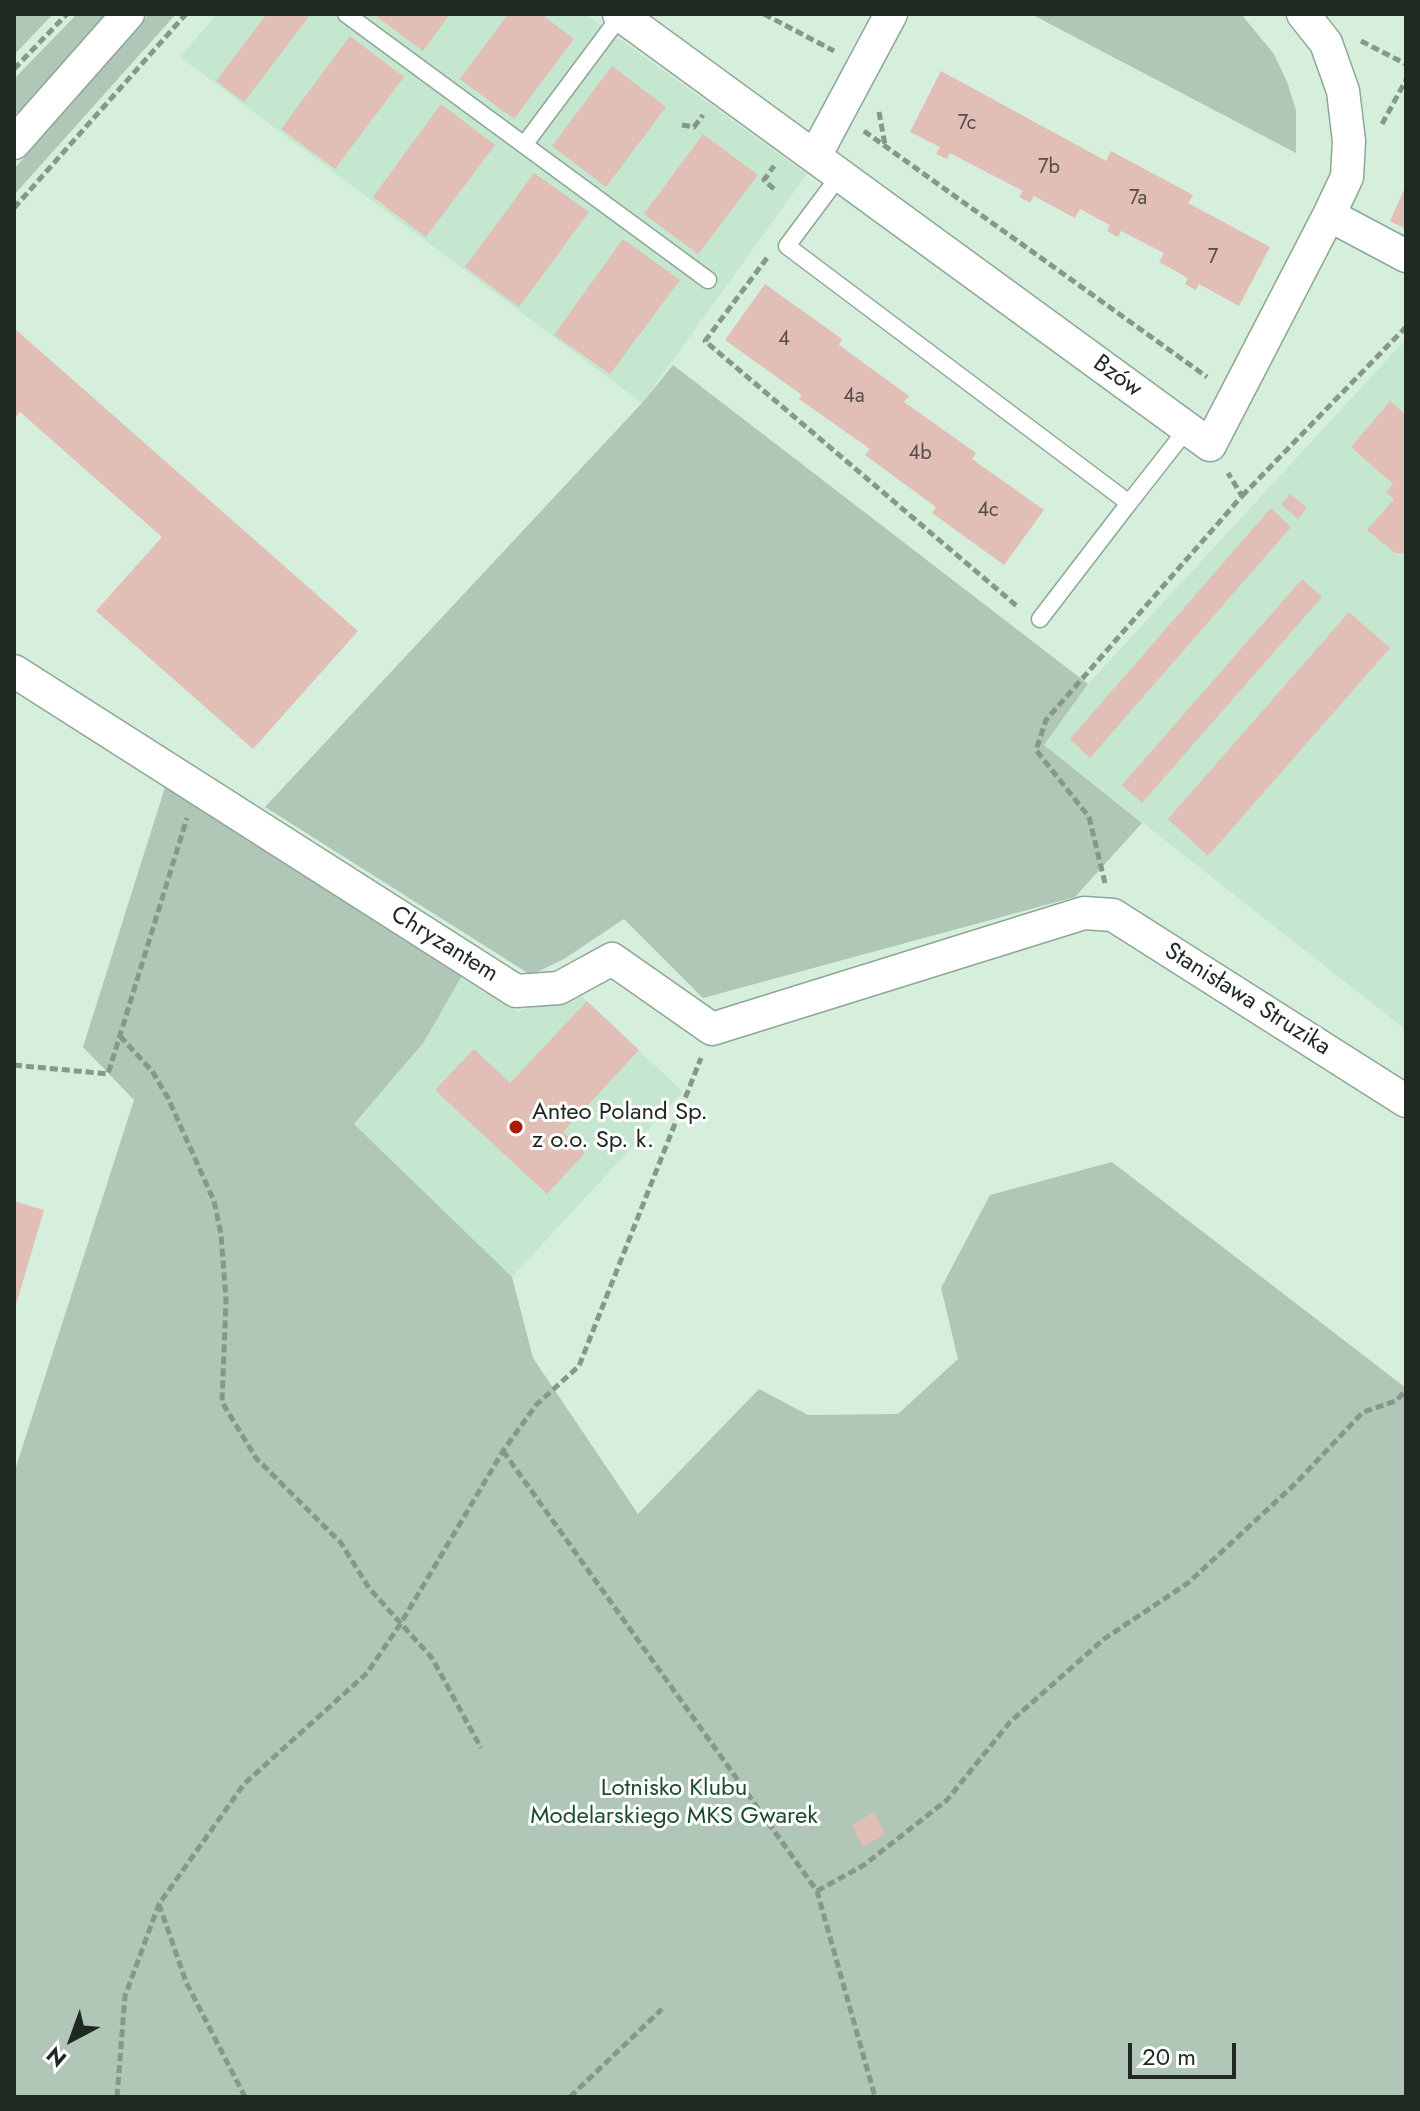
<!DOCTYPE html>
<meta charset="utf-8">
<style>
body{margin:0}
#map{position:relative;width:1420px;height:2111px;overflow:hidden;background:#d5efdc;font-family:Jost,sans-serif}
canvas{display:block}
.frame{position:absolute;inset:0;border:16px solid #1f2922;pointer-events:none}
.north{position:absolute;left:32px;top:1999px;width:80px;height:80px;-webkit-text-stroke:6px #fff;paint-order:stroke;rotate:221deg;font-size:22px;font-weight:700;line-height:32px;text-align:center;color:#1f2922}
.north::after{content:'';display:block;margin:auto;width:28px;height:36px;background:#1f2922;clip-path:polygon(50% 0,100% 100%,50% 72%,0 100%)}
.scale{position:absolute;left:1128px;top:2043px;width:108px;height:36px;box-sizing:border-box;border:4px solid #1f2922;border-top:0;padding-left:10px;font-size:24px;line-height:28px;white-space:nowrap;color:#1f2922;-webkit-text-stroke:6px #fff;paint-order:stroke}
</style>
<div id="map">
<canvas width="1420" height="2111"></canvas>
<div class="frame"></div>
<div class="north">N</div>
<div class="scale">20 m</div>
</div>
<script>
const c = document.querySelector('canvas').getContext('2d');
c.lineJoin = 'round';
function paint(path, color) { c.fillStyle = color; c.fill(path, 'evenodd'); }
const toPath = rows => new Path2D(rows.map(r => 'M' + r).join(''));
function stroke(path, color, width, dash) { c.strokeStyle = color; c.lineWidth = width; c.lineCap = dash ? 'butt' : 'round'; c.setLineDash(dash || []); c.stroke(path); }
function drawText(font, color, halo, rows, align = 'center') {
  c.font = font + ' Jost,sans-serif'; c.lineWidth = 6; c.setLineDash([]); c.textBaseline = 'middle'; c.strokeStyle = halo; c.fillStyle = color; for (const [text, x, y, turn = 0] of rows) {
    c.save(); c.translate(x, y); c.rotate((+turn || 0) * Math.PI / 180); c.textAlign = isNaN(turn) ? turn : align; if (halo) c.strokeText(text, 0, 0); c.fillText(text, 0, 0); c.restore();
  }
}
const built = toPath([
 [217,14,585,14,807,174,642,403,180,57],
 [1406,339,1406,1030,1044,745,1088,684],
 [464,972,518,1012,574,989,683,1092,512,1277,354,1124,424,1042]
]);
const green = toPath([
 [14,14,53,14,14,55],
 [77,14,106,14,21,111,16,113,14,79],
 [149,14,176,14,14,195,14,169],
 [1031,14,1241,14,1274,54,1287,82,1296,110,1296,153],
 [673,365,1088,684,1044,745,1142,823,1075,897,703,998,624,919,564,959,531,975,265,807,642,403],
 [166,784,464,972,424,1042,354,1124,512,1277,533,1358,638,1514,759,1389,808,1415,898,1414,958,1359,941,1288,990,1195,1112,1162,1406,1388,1406,2097,14,2097,14,1473,134,1100,83,1047]
]);
const building = toPath([
 [267,14,311,14,244,102,216,81],
 [373,14,450,14,423,51],
 [508,14,541,14,574,39,514,119,460,79],
 [350,36,404,77,335,169,281,129],
 [612,66,666,107,606,187,552,146],
 [941,71,1106,161,1111,151,1193,195,1188,203,1270,247,1239,306,1199,284,1196,290,1185,284,1188,278,1159,262,1164,253,1121,231,1118,237,1107,231,1110,225,1080,209,1075,218,1034,196,1030,203,1019,197,1023,191,992,175,950,153,947,159,936,154,940,147,910,132],
 [441,104,495,145,426,237,373,197],
 [703,134,758,175,698,254,644,214],
 [534,173,589,212,519,307,465,267],
 [1406,185,1406,229,1390,221],
 [623,239,680,280,610,374,554,335],
 [765,284,842,339,839,345,909,396,904,402,976,453,972,459,1044,510,1004,565,932,513,936,507,865,455,870,449,799,399,802,395,725,340],
 [14,328,358,631,253,749,96,611,162,537,20,412,14,419],
 [1390,401,1406,415,1406,553,1395,553,1367,530,1394,499,1386,492,1393,484,1351,447],
 [1290,494,1307,508,1298,519,1281,504],
 [1271,508,1291,527,1090,758,1070,739],
 [1302,579,1322,597,1142,803,1122,785],
 [1349,612,1390,648,1208,856,1168,819],
 [587,1001,639,1050,563,1132,585,1153,547,1194,435,1090,474,1049,510,1083],
 [14,1201,44,1210,15,1308,14,1308],
 [874,1812,885,1834,863,1847,852,1825]
]);
const path = toPath([
 [764,14,834,51],
 [1361,41,1406,64],
 [14,69,67,14],
 [879,112,885,145],
 [1382,124,1406,80],
 [682,125,694,127,703,115],
 [864,131,1207,377],
 [774,189,764,180,774,166],
 [14,208,186,14],
 [767,258,705,341,1018,607],
 [1242,496,1406,327],
 [1105,883,1089,817,1036,750,1046,720,1242,496,1228,473],
 [120,1036,152,1071,168,1098,214,1201,221,1234,226,1300,222,1402,256,1458,341,1543,369,1588,432,1658,481,1748],
 [14,1065,108,1074,187,818],
 [503,1451,817,1891,875,2097],
 [817,1891,864,1865,947,1800,1010,1722,1104,1639,1188,1583,1296,1483,1363,1412,1396,1401,1406,1390],
 [159,1904,186,1982,245,2097],
 [117,2097,125,1996,159,1904,244,1784,367,1673,401,1623,503,1451,536,1405,579,1366,701,1058],
 [570,2097,662,2009]
]);
const service = toPath([
 [346,14,708,280],
 [524,145,621,15],
 [840,175,787,246,1129,503,1040,619],
 [1129,503,1187,429]
]);
const minor = toPath([
 [619,14,1210,445,1329,215,1406,256],
 [1303,14,1326,43,1343,91,1349,141,1347,177,1329,215],
 [14,143,128,14],
 [815,156,891,14],
 [14,671,516,991,559,988,612,959,712,1029,1084,913,1113,915,1406,1101]
]);
const markers = [
 [516,1127,8,"#ab1c00"]
];
const numberNames = [
 ["7c",967,124],
 ["7b",1049,168],
 ["7a",1138,199],
 ["7",1213,258],
 ["4",784,340],
 ["4a",854,397],
 ["4b",920,454],
 ["4c",988,511]
];
const streetNames = [
 ["Bzów",1117,377,36],
 ["Chryzantem",444,945,32],
 ["Stanisława Struzika",1247,1000,32]
];
const poiNames = [
 ["Anteo Poland Sp.",532,1113],
 ["z o.o. Sp. k.",532,1141]
];
const parkNames = [
 ["Lotnisko Klubu",674,1789],
 ["Modelarskiego MKS Gwarek",674,1817]
];
paint(built, '#c6e7cf');
paint(green, '#b0c6b6');
paint(building, '#e1beb6');
stroke(service, '#8ea695', 19);
stroke(minor, '#8ea695', 35);
stroke(path, '#85988a', 5, [8, 4]);
stroke(service, '#fff', 16);
stroke(minor, '#fff', 32);
for (const [x, y, r, color] of markers) { const dot = new Path2D(); dot.arc(x, y, r, 0, 2 * Math.PI); c.fillStyle = color; c.fill(dot); stroke(dot, '#fff', 3); }
drawText('20px', '#504e47', null, numberNames);
drawText('24px', '#1f2922', '#fff', streetNames);
drawText('24px', '#1f2922', '#fff', poiNames, 'left');
drawText('24px', '#1c4c2f', '#fff', parkNames);
</script>
